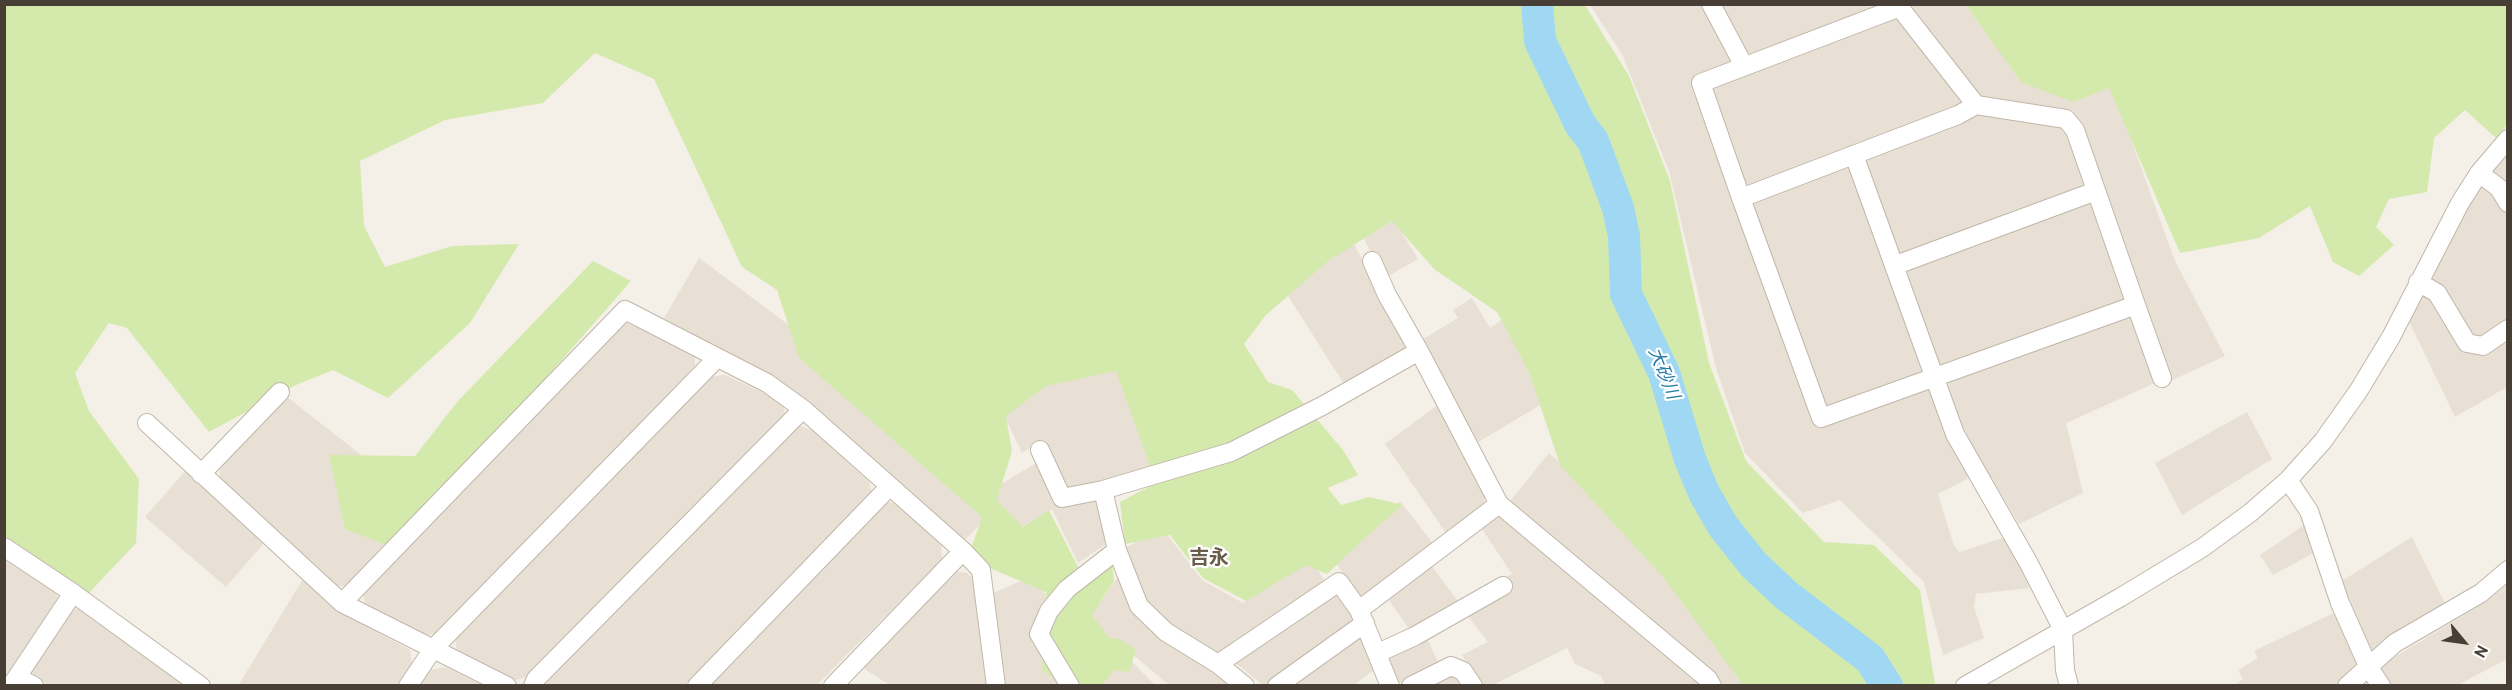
<!DOCTYPE html>
<meta charset="utf-8">
<style>
body{margin:0}
#map{position:relative;width:2512px;height:690px;overflow:hidden;background:#f4efe7;font-family:Overpass,sans-serif}
canvas{display:block}
.frame{position:absolute;inset:0;border:6px solid #473f35;pointer-events:none}
.north{position:absolute;left:2434px;top:612px;width:60px;height:60px;-webkit-text-stroke:4px #fff;paint-order:stroke;rotate:119deg;font-size:16px;font-weight:700;line-height:24px;text-align:center;color:#473f35}
.north::after{content:'';display:block;margin:auto;width:21px;height:27px;background:#473f35;clip-path:polygon(50% 0,100% 100%,50% 72%,0 100%)}
</style>
<div id="map">
<canvas width="2512" height="690"></canvas>
<div class="frame"></div>
<div class="north">N</div>
</div>
<script>
const c = document.querySelector('canvas').getContext('2d');
c.lineJoin = 'round';
function paint(path, color) { c.fillStyle = color; c.fill(path, 'evenodd'); }
const toPath = rows => new Path2D(rows.map(r => 'M' + r).join(''));
function stroke(path, color, width, dash) { c.strokeStyle = color; c.lineWidth = width; c.lineCap = dash ? 'butt' : 'round'; c.setLineDash(dash || []); c.stroke(path); }
function drawText(font, color, halo, rows, align = 'center') {
  c.font = font + ' Overpass,"Noto Sans JP",sans-serif'; c.lineWidth = 4.5; c.setLineDash([]); c.textBaseline = 'middle'; c.strokeStyle = halo; c.fillStyle = color; for (const [text, x, y, turn = 0] of rows) {
    c.save(); c.translate(x, y); c.rotate((+turn || 0) * Math.PI / 180); c.textAlign = isNaN(turn) ? turn : align; if (halo) c.strokeText(text, 0, 0); c.fillText(text, 0, 0); c.restore();
  }
}
const residential = toPath([
 [1590,5,1706,5,1734,55,1732,64,1693,80,1816,426,1923,387,1933,389,1971,477,1938,494,1954,546,1960,552,2009,536,2029,588,1976,594,1974,607,1984,638,1943,655,1924,582,1840,500,1803,513,1745,453,1716,368,1669,171,1622,54],
 [1718,5,1886,5,1753,55,1744,51],
 [1906,5,1971,5,2110,82,2175,261,2225,356,2170,381,2088,147,2073,110,2052,111,1987,102,1977,93],
 [1894,17,1904,21,1964,97,1963,105,1751,187,1743,182,1709,94,1713,84],
 [1979,111,2058,124,2069,131,2087,179,2082,191,1905,254,1897,251,1863,164,1869,154],
 [2507,149,2507,387,2455,417,2408,319,2460,214],
 [1843,163,1851,167,1925,369,1922,377,1830,410,1820,403,1748,207,1752,198],
 [2087,202,2096,207,2128,295,2124,305,1949,367,1938,363,1907,275,1911,265],
 [1389,211,1418,259,1385,278,1360,232],
 [1352,240,1407,345,1403,353,1344,384,1283,288],
 [699,258,798,332,985,519,962,543,795,393,664,318],
 [1472,298,1490,328,1512,313,1542,404,1473,445,1418,342,1458,318,1453,310],
 [2125,315,2135,318,2157,382,2066,423,2083,493,2019,524,1973,447,1946,392,1950,380],
 [625,322,695,356,695,366,438,634,422,635,366,607,363,594,615,327],
 [1116,366,1156,469,1067,494,1041,441,1022,453,1002,411,1051,380],
 [725,375,784,403,785,416,528,677,511,681,457,650,455,639,708,377],
 [286,396,370,462,393,534,349,585,335,587,220,478,219,465],
 [1439,404,1487,491,1482,510,1448,536,1385,444],
 [2247,412,2272,459,2182,515,2155,463],
 [796,425,813,430,869,482,872,492,686,685,547,686,547,682],
 [1549,453,1597,492,1756,685,1720,685,1507,505],
 [1038,462,1061,507,1096,498,1109,542,1078,563,1052,509,1020,528,993,499,996,487],
 [186,470,264,543,226,587,145,517],
 [884,501,895,503,941,544,942,559,817,685,706,686],
 [1400,501,1435,546,1364,600,1330,556],
 [1494,515,1505,516,1702,683,1693,686,1605,685,1601,676,1575,664,1567,648,1493,685,1481,685,1462,655,1488,642,1467,615,1503,579,1512,574,1480,526],
 [2306,524,2317,551,2273,575,2260,555],
 [1163,529,1202,580,1243,603,1300,563,1317,568,1326,584,1220,660,1146,608,1123,549],
 [2412,537,2447,607,2369,657,2337,584],
 [5,554,55,590,59,602,5,685],
 [1431,565,1460,604,1412,633,1386,596],
 [955,571,967,573,973,579,986,685,890,685,861,667],
 [1120,574,1133,610,1237,685,1169,685,1118,642,1105,639,1089,618],
 [1035,575,1050,603,1065,685,1004,685,991,594],
 [303,579,336,610,410,650,412,664,398,685,238,686],
 [2507,585,2507,659,2458,685,2388,685,2378,667,2486,602],
 [1339,591,1357,619,1272,685,1263,685,1233,661],
 [82,608,186,685,49,685,36,680,31,669,67,609],
 [2338,611,2365,662,2337,685,2234,686,2243,679,2238,670,2258,658,2254,651],
 [1361,631,1376,668,1354,685,1290,686],
 [1425,634,1439,664,1395,685,1387,656],
 [1122,652,1155,685,1095,686],
 [446,667,482,685,419,686,429,670],
 [1451,672,1467,686,1422,686]
]);
const green = toPath([
 [4,5,1585,5,1629,76,1670,181,1709,363,1746,461,1824,542,1874,545,1920,590,1935,685,1743,685,1664,578,1560,465,1529,372,1497,312,1434,269,1392,221,1328,261,1266,315,1244,344,1268,382,1292,390,1343,450,1358,475,1328,488,1341,505,1369,497,1403,505,1368,535,1327,574,1306,565,1246,601,1203,578,1170,535,1125,544,1120,502,1156,483,1116,371,1046,386,1006,416,1012,451,997,500,1023,527,1049,510,1078,567,1112,563,1114,581,1092,615,1109,638,1119,639,1136,650,1129,672,1114,670,1102,685,1063,685,1042,670,1046,592,992,569,971,549,982,517,799,358,777,290,742,267,654,79,595,53,543,103,445,120,360,161,364,226,385,267,452,246,519,244,470,323,388,398,333,370,296,385,209,432,127,328,109,323,75,373,89,411,139,479,136,543,89,593,5,536],
 [1966,5,2507,5,2507,125,2496,138,2465,110,2434,138,2427,192,2389,199,2376,227,2394,245,2359,276,2333,262,2310,206,2259,238,2180,253,2109,88,2073,102,2021,82],
 [593,261,631,281,396,549,345,529,329,455,415,456,458,401]
]);
const river = toPath([
 [1537,4,1540,41,1580,124,1593,141,1618,208,1624,236,1626,294,1664,373,1690,459,1704,493,1723,526,1753,564,1786,595,1870,659,1887,686]
]);
const minor = toPath([
 [1711,4,1744,66],
 [1897,4,1976,105],
 [1854,155,1955,434,2028,562,2063,630,2065,670,2069,686],
 [2479,173,2499,188,2508,203],
 [1741,198,1958,115,1976,105,2066,119,2075,130,2136,305,1821,418,1741,198,1701,83,1900,7],
 [1372,261,1387,295,1419,351],
 [1896,265,2096,191],
 [2418,282,2437,293,2467,343,2483,346,2508,329],
 [2136,305,2162,378],
 [147,423,342,603,507,686],
 [1040,450,1062,498,1103,490,1117,550,1067,589,1049,611,1039,634,1070,686],
 [201,474,280,392],
 [2288,480,2309,511,2340,603,2368,666,2381,686],
 [1103,490,1231,452,1324,405,1419,351,1499,504,1708,679,1712,686],
 [4,547,73,593,201,686],
 [1117,550,1139,606,1166,632,1218,664,1339,582,1359,610,1390,686],
 [342,603,625,310,767,383,803,409,963,551,981,570,996,686],
 [1359,610,1499,504],
 [1378,653,1415,636,1503,586],
 [1218,664,1245,686],
 [17,677,34,686],
 [11,686,73,593],
 [408,686,433,649,717,358],
 [533,686,536,679,803,409],
 [697,686,890,486],
 [833,686,963,551],
 [1277,686,1365,623],
 [1411,686,1451,666,1463,671,1473,686],
 [1965,686,2121,597,2202,548,2250,513,2288,480,2323,441,2359,390,2391,337,2460,203,2479,173,2508,139],
 [2347,686,2395,643,2481,593,2508,570]
]);
const waterNames = [
 ["大砂川",1662,374,68]
];
const quarterNames = [
 ["吉永",1209,560]
];
paint(residential, '#e8e0d4');
paint(green, '#d4eaad');
stroke(river, '#a0d8f4', 32);
stroke(minor, '#c0b6a9', 20);
stroke(minor, '#fff', 18);
drawText('italic 18px', '#277ca8', '#fff', waterNames);
drawText('bold 20px', '#6b5c4c', '#fff', quarterNames);
</script>
